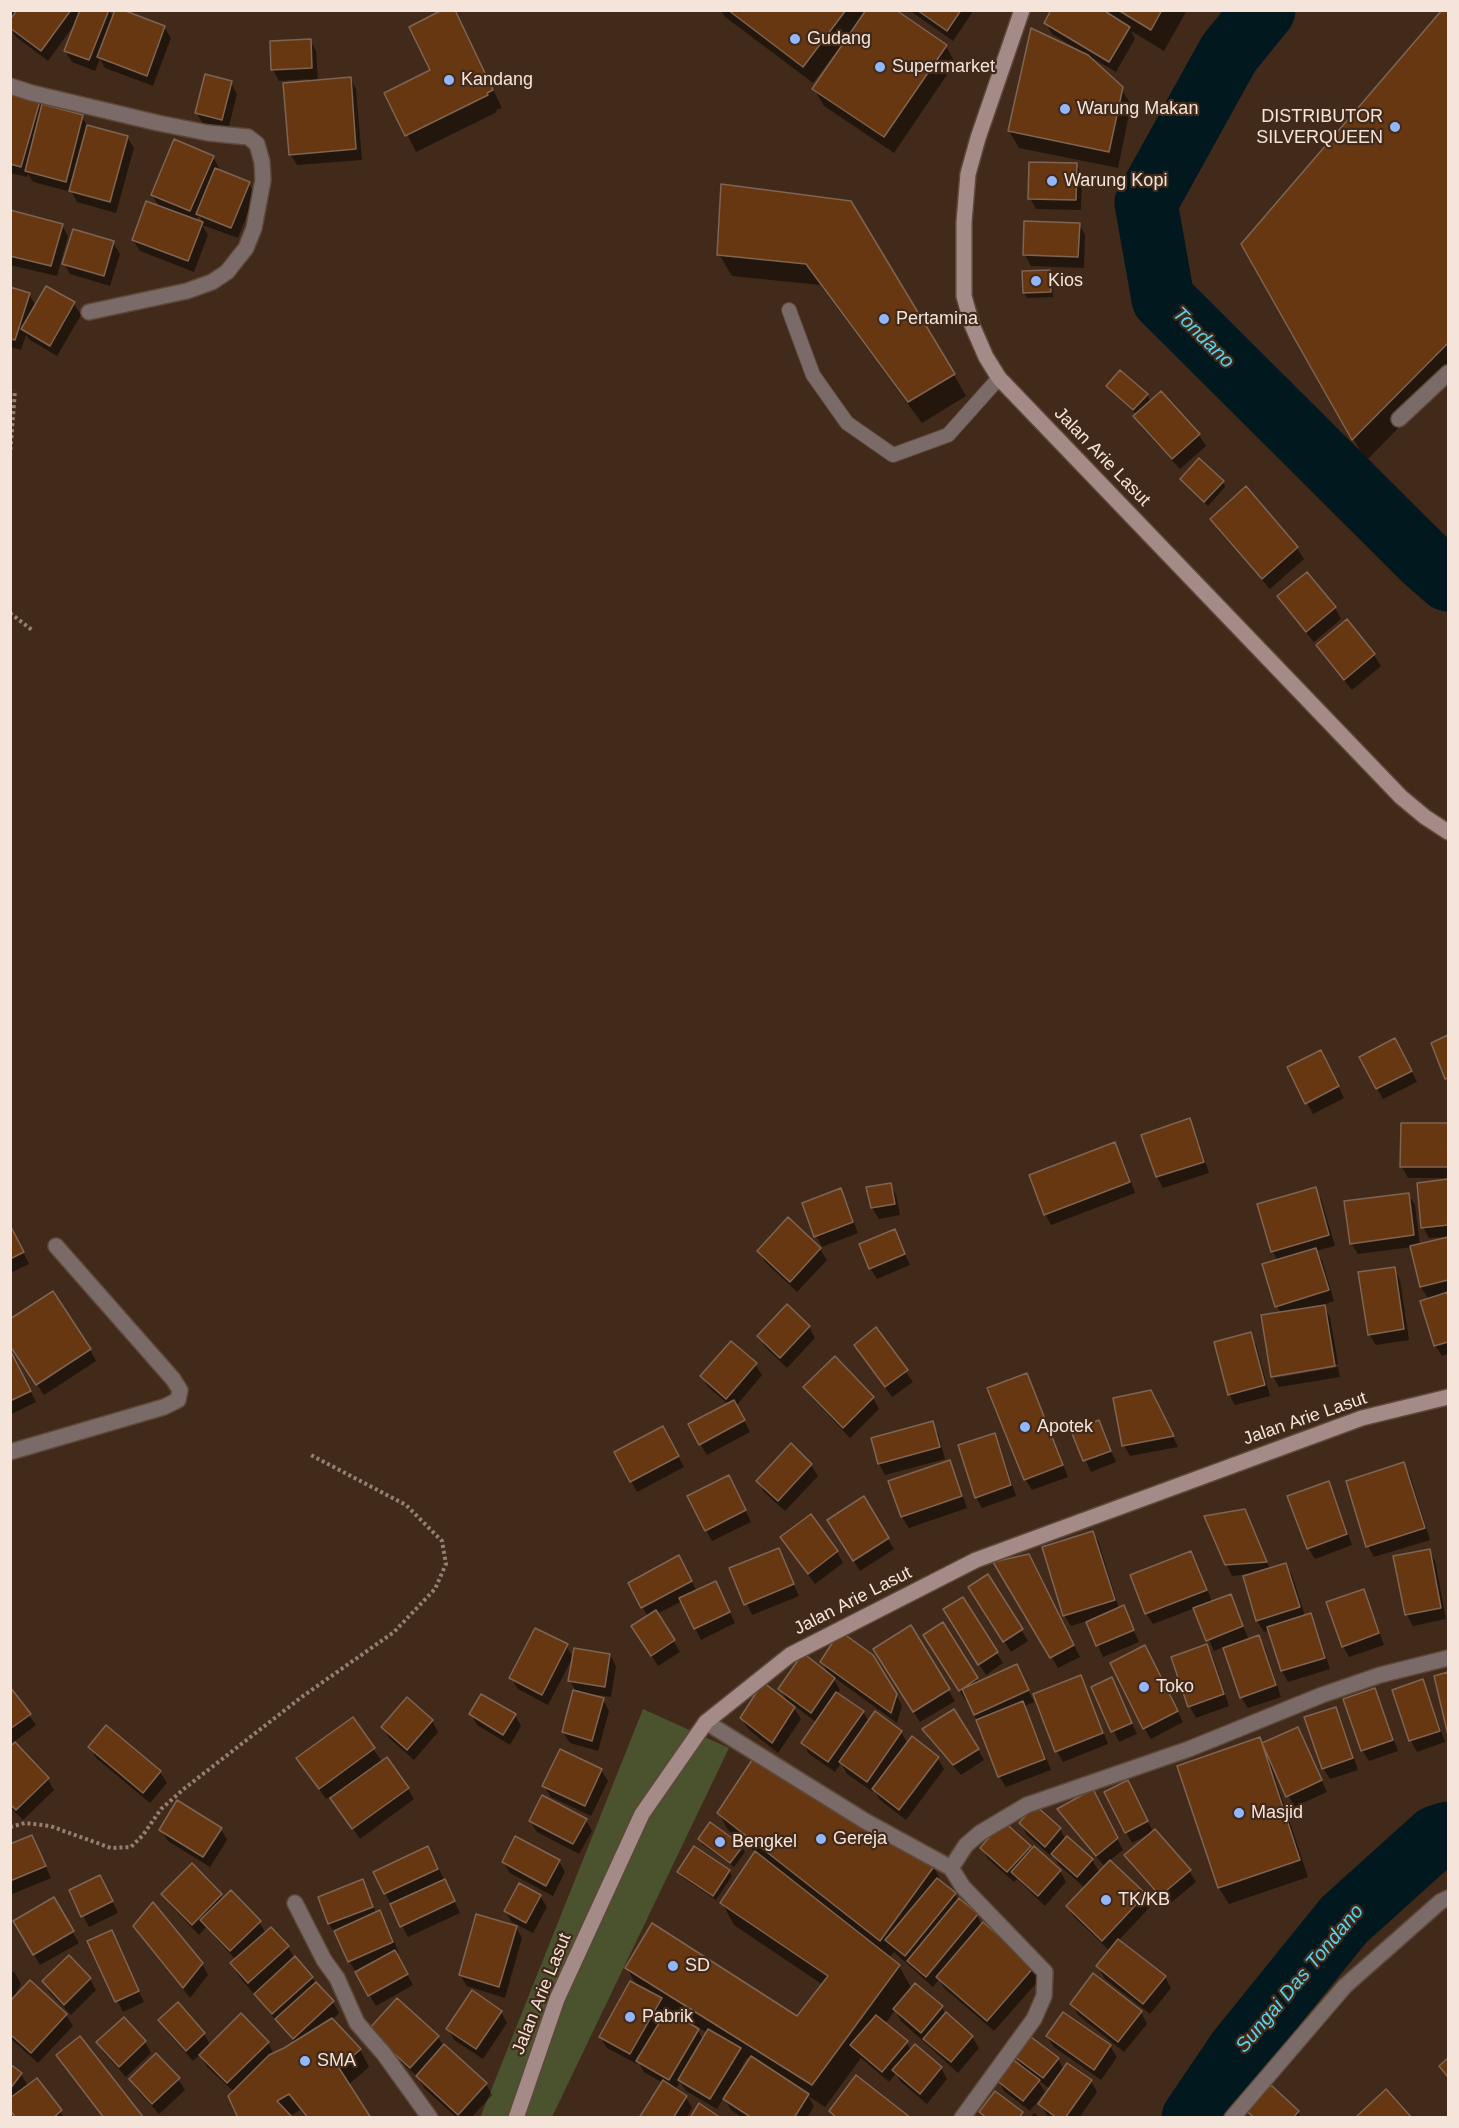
<!DOCTYPE html>
<style>
body{margin:0}
#map{position:relative;width:1459px;height:2128px;overflow:hidden;background:#422a1a;font-family:Helvetica,sans-serif}
canvas{display:block}
.frame{position:absolute;inset:0;border:12px solid #f4e4da;pointer-events:none}
</style>
<div id="map">
<canvas width="1459" height="2128"></canvas>
<div class="frame"></div>
</div>
<script>
const c = document.querySelector('canvas').getContext('2d');
c.lineJoin = 'round';
function paint(path, color) { c.fillStyle = color; c.fill(path, 'evenodd'); }
const toPath = rows => new Path2D(rows.map(r => 'M' + r).join(''));
function stroke(path, color, width, dash) { c.strokeStyle = color; c.lineWidth = width; c.lineCap = dash ? 'butt' : 'round'; c.setLineDash(dash || []); c.stroke(path); }
function drawText(font, color, halo, rows, align = 'center') {
  c.font = font + ' Helvetica,sans-serif'; c.lineWidth = 4.5; c.setLineDash([]); c.textBaseline = 'middle'; c.strokeStyle = halo; c.fillStyle = color; for (const [text, x, y, turn = 0] of rows) {
    c.save(); c.translate(x, y); c.rotate((+turn || 0) * Math.PI / 180); c.textAlign = isNaN(turn) ? turn : align; if (halo) c.strokeText(text, 0, 0); c.fillText(text, 0, 0); c.restore();
  }
}
const green = toPath([
 [643,1709,729,1748,552,2117,480,2118]
]);
const shadow = toPath([
 [10,10,109,10,113,18,164,27,171,38,153,86,105,68,100,59,95,71,72,62,65,51,74,25,48,61,15,36,12,30,10,32],
 [721,10,894,10,946,46,955,63,894,153,824,106,814,89,835,58,833,56,813,83,724,16],
 [909,10,974,10,953,41],
 [1053,10,1187,10,1164,51,1131,31,1135,39,1116,72,1052,34,1046,23],
 [1444,10,1448,10,1448,377,1366,461,1243,244],
 [461,24,502,108,496,110,497,112,416,152,386,93,432,71],
 [310,40,316,51,318,81,350,78,356,89,362,160,297,165,290,154,310,79,279,81,273,70],
 [231,83,237,94,228,130,203,124,196,112],
 [1121,88,1131,105,1118,168,1019,148,1009,131],
 [10,94,39,102,43,109,82,117,88,127,127,137,134,148,116,213,77,202,72,192,33,182,28,174,27,177,10,173],
 [213,157,219,168,218,171,249,183,255,195,238,238,202,225,208,235,194,272,140,251,133,240,160,208,152,195],
 [199,216,204,224,196,221],
 [1076,164,1082,175,1081,210,1036,209,1030,198],
 [723,185,954,375,966,396,922,423,820,285,732,276,719,254],
 [10,212,62,225,68,236,57,276,10,265],
 [1079,224,1085,235,1084,268,1031,266,1025,255],
 [113,243,120,254,110,286,70,274,64,263],
 [1049,272,1052,277,1053,297,1027,298,1024,293],
 [10,288,29,294,36,306,47,288,74,304,81,315,57,356,30,340,26,335,21,350,10,347],
 [1108,386,1147,395,1151,402,1199,435,1206,446,1180,469,1142,428,1135,417,1137,415,1111,391],
 [1182,479,1223,482,1225,487,1208,506],
 [1212,519,1297,548,1304,559,1270,589,1218,530],
 [1279,596,1335,608,1341,619,1314,642,1285,607],
 [1346,621,1374,655,1381,666,1352,690,1324,656,1318,645],
 [1448,1037,1448,1081,1433,1043],
 [1401,1051,1417,1082,1383,1099,1361,1058],
 [1327,1063,1344,1098,1313,1114,1307,1103],
 [1189,1120,1195,1131,1209,1173,1163,1188,1157,1177],
 [1402,1125,1448,1125,1448,1178,1408,1178,1402,1167],
 [1115,1144,1121,1155,1135,1193,1051,1225,1045,1214],
 [1448,1181,1448,1354,1442,1356,1435,1345,1429,1300,1421,1287,1412,1247,1358,1254,1351,1243,1408,1194,1415,1205,1420,1245,1447,1239,1446,1237,1429,1238,1423,1227,1419,1184],
 [890,1184,896,1195,900,1215,879,1219,872,1208,868,1188],
 [1315,1188,1321,1199,1335,1246,1316,1251,1322,1260,1334,1301,1323,1305,1330,1317,1338,1364,1275,1375,1275,1378,1338,1367,1340,1377,1279,1387,1273,1376,1281,1313,1277,1306,1278,1261,1273,1252,1259,1205],
 [840,1190,846,1201,858,1233,822,1247,816,1236],
 [788,1219,820,1249,827,1260,797,1292,765,1262,759,1251],
 [10,1225,29,1264,10,1273],
 [894,1231,910,1265,877,1279,870,1268],
 [1394,1269,1400,1280,1409,1340,1376,1345,1369,1334],
 [787,1306,809,1327,815,1338,787,1368,765,1347,759,1336],
 [876,1329,913,1382,892,1397,856,1345],
 [1250,1334,1256,1345,1270,1396,1235,1405,1229,1394],
 [10,1345,90,1350,96,1361,44,1395],
 [10,1352,36,1402,10,1415],
 [835,1359,873,1398,879,1409,850,1438,812,1398,805,1387],
 [755,1364,762,1375,736,1406,750,1432,707,1455,700,1444,729,1405,708,1387,702,1376],
 [1026,1375,1032,1386,1068,1477,1032,1490,1025,1479],
 [1157,1403,1178,1447,1130,1456,1124,1445],
 [1098,1422,1116,1462,1091,1472,1073,1432],
 [932,1423,938,1434,945,1459,885,1475,879,1464,873,1439],
 [994,1435,1000,1446,1016,1496,982,1508,976,1497],
 [669,1439,684,1467,637,1492,631,1481],
 [791,1445,811,1465,818,1476,785,1511,764,1492,758,1481],
 [949,1462,955,1473,967,1508,909,1528,902,1517,890,1482],
 [1404,1464,1410,1475,1430,1540,1374,1557,1368,1546],
 [1328,1483,1334,1494,1352,1545,1315,1559,1308,1548],
 [735,1488,751,1522,712,1541,706,1530],
 [863,1498,894,1549,860,1571,829,1520],
 [1250,1522,1270,1569,1285,1564,1292,1575,1305,1616,1310,1615,1316,1626,1330,1669,1288,1682,1282,1671,1270,1630,1264,1632,1257,1621,1244,1577,1250,1574,1232,1576,1226,1564],
 [1093,1532,1099,1543,1119,1609,1123,1607,1139,1642,1103,1657,1087,1621,1071,1626,1064,1615],
 [789,1548,837,1552,843,1563,815,1584],
 [778,1549,799,1596,752,1615,731,1569],
 [1429,1550,1435,1561,1446,1619,1413,1626,1407,1615,1395,1557],
 [1191,1552,1197,1563,1212,1602,1230,1596,1249,1640,1258,1637,1265,1648,1281,1697,1248,1708,1241,1697,1224,1647,1214,1651,1195,1608,1153,1624,1146,1613],
 [996,1563,1034,1567,1080,1657,1058,1668],
 [685,1568,697,1592,716,1583,735,1623,701,1640,682,1601,657,1614,680,1652,658,1666,640,1637,648,1617,630,1583],
 [988,1576,1028,1641,1011,1652,977,1598],
 [1363,1591,1369,1602,1384,1645,1349,1657,1343,1646],
 [951,1620,996,1652,1003,1663,986,1675],
 [943,1625,979,1683,1017,1666,1034,1702,1025,1706,1051,1770,1006,1787,999,1776,968,1699,966,1701,932,1646],
 [910,1628,955,1701,920,1722,881,1660],
 [566,1646,573,1657,548,1705,518,1689,511,1678],
 [1207,1646,1213,1657,1229,1706,1196,1718,1190,1707,1173,1658],
 [610,1655,616,1666,611,1697,591,1694,590,1696,603,1700,609,1711,598,1751,570,1743,563,1732,576,1692,570,1681],
 [1150,1658,1183,1722,1151,1739,1144,1728],
 [822,1662,896,1694,902,1706,897,1723,832,1676,840,1690,837,1694,863,1712,869,1722,901,1732,908,1744,938,1758,944,1769,906,1820,880,1800,874,1790,873,1792,847,1774,841,1763,835,1772,809,1754,803,1743,817,1723,791,1703,801,1719,778,1753,748,1729,741,1718,789,1704,780,1689,829,1675],
 [1448,1674,1448,1729,1436,1677],
 [1080,1677,1086,1688,1108,1744,1063,1762,1057,1751],
 [1111,1679,1137,1734,1119,1742,1093,1688],
 [1422,1681,1428,1692,1445,1742,1417,1752,1411,1741,1394,1691],
 [10,1689,36,1725,10,1745],
 [1374,1690,1380,1701,1398,1751,1369,1761,1362,1750],
 [407,1699,432,1721,438,1732,414,1760,389,1738,383,1727],
 [1335,1708,1341,1719,1358,1770,1330,1779,1323,1768],
 [471,1714,515,1715,521,1726,510,1745,477,1725],
 [353,1720,382,1762,408,1789,414,1799,360,1839,331,1796,326,1799,298,1759],
 [1298,1729,1327,1792,1294,1807,1275,1767,1272,1768,1308,1877,1229,1904,1219,1888,1179,1767,1262,1745],
 [924,1730,978,1749,984,1760,961,1775,930,1740],
 [90,1747,160,1772,167,1783,150,1803,96,1758],
 [10,1749,48,1779,54,1790,23,1820,10,1807],
 [601,1770,608,1781,591,1816,551,1797,544,1786],
 [1134,1793,1153,1832,1189,1871,1196,1882,1167,1906,1133,1867,1126,1856,1149,1834,1132,1843,1126,1832],
 [1099,1802,1123,1850,1109,1861,1144,1895,1151,1906,1118,1941,1165,1977,1171,1988,1150,2014,1104,1978,1098,1966,1110,1951,1074,1917,1068,1906,1085,1888,1059,1865,1053,1855,1052,1857,1027,1835,1021,1824,1060,1829,1066,1840,1092,1860,1100,1873,1105,1867,1066,1821,1060,1810],
 [719,1813,934,1866,942,1884,977,1915,982,1926,1033,1968,1040,1979,994,2031,944,1988,939,1979,933,1987,894,1952,889,1958,899,1966,912,1989,942,2007,945,2014,972,2037,979,2048,958,2073,901,2021,895,2010,885,2024,906,2042,911,2050,941,2068,947,2079,927,2104,900,2081,896,2073,889,2082,861,2058,825,2107,808,2096,814,2106,807,2118,743,2118,731,2110,724,2097,717,2109,686,2091,680,2082,675,2090,686,2097,692,2108,686,2118,640,2118,663,2083,644,2072,638,2062,637,2064,607,2048,600,2037,637,1987,627,1968,797,2018,823,1985,734,1925,722,1903,756,1852,728,1830],
 [668,2008,707,2033,703,2040,698,2030,666,2012],
 [747,2058,750,2060,741,2074,739,2072],
 [586,1820,592,1831,579,1854,537,1832,530,1821],
 [221,1829,227,1840,210,1867,168,1841,161,1830],
 [32,1837,51,1878,10,1895,10,1845],
 [699,1839,742,1847,745,1852,734,1867,702,1844],
 [1030,1847,1032,1850,1060,1871,1066,1882,1045,1906,1017,1879,1014,1882,988,1859,982,1848],
 [434,1859,460,1913,408,1937,375,1873],
 [559,1861,565,1872,553,1896,510,1873,503,1862],
 [192,1866,223,1899,259,1922,266,1933,288,1947,295,1959,333,2002,339,2013,332,2020,360,2050,369,2067,348,2085,369,2118,306,2118,300,2110,290,2116,234,2092,207,2067,200,2055,193,2061,166,2031,160,2020,178,2004,204,2034,211,2046,268,2043,274,2054,295,2043,238,1975,232,1964,236,1960,206,1927,199,1935,170,1905,163,1894],
 [729,1871,732,1876,716,1900,682,1877,679,1872],
 [362,1881,376,1913,379,1912,386,1923,399,1953,396,1954,413,1985,376,2006,349,1961,337,1934,336,1935,329,1924,319,1898],
 [106,1888,118,1913,89,1927,71,1891],
 [540,1896,547,1907,533,1933,512,1922,505,1911],
 [53,1899,79,1943,40,1965,15,1922],
 [134,1926,202,1964,208,1975,190,1998,141,1937],
 [516,1927,522,1938,505,1998,467,1986,460,1975],
 [111,1932,144,2002,123,2012,89,1942],
 [10,1970,15,1973,21,1984,12,2000,30,1982,66,2015,73,2026,38,2063,10,2038],
 [90,1979,96,1990,71,2015,50,1993,44,1982],
 [397,2000,438,2037,444,2047,486,2084,492,2095,471,2118,457,2118,424,2088,418,2077,377,2041],
 [1072,2004,1141,2012,1147,2024,1124,2052,1078,2015],
 [501,2012,507,2023,483,2059,454,2040,448,2029],
 [1063,2014,1110,2046,1117,2057,1101,2080,1054,2047,1047,2036],
 [124,2019,145,2042,151,2053,126,2077,105,2054,98,2043],
 [58,2056,104,2118,64,2067],
 [1017,2057,1058,2059,1064,2070,1091,2081,1097,2092,1079,2118,1049,2118,1040,2104,1050,2089,1037,2079,1045,2092,1030,2111,1004,2091,998,2080,1024,2071],
 [10,2066,21,2074,28,2086,37,2080,64,2118,16,2118,10,2110],
 [131,2079,178,2079,185,2090,159,2114,137,2090],
 [1272,2087,1298,2112,1301,2118,1253,2118,1251,2115,1248,2110],
 [1034,2113,1040,2118,1031,2118]
]);
const river = toPath([
 [1264,10,1229,53,1146,203,1163,299,1423,558,1448,580],
 [1193,2118,1239,2050,1344,1920,1436,1837,1448,1833]
]);
const building = toPath([
 [17,10,71,10,41,51,10,28,10,20,17,10],
 [80,10,109,10,89,60,64,51,80,10],
 [115,10,123,10,165,26,147,76,97,57,115,10],
 [442,10,455,10,493,90,487,93,488,95,405,136,384,93,430,70,409,27,442,10],
 [728,10,846,10,803,67,728,10],
 [866,10,896,10,947,45,884,137,812,89,866,10],
 [917,10,961,10,947,31,917,10],
 [1051,10,1103,10,1130,27,1109,62,1044,23,1051,10],
 [1118,10,1162,10,1151,30,1118,10],
 [1442,10,1448,10,1448,343,1352,440,1241,244,1442,10],
 [1031,28,1088,55,1123,87,1109,152,1008,131,1031,28],
 [311,39,312,68,271,70,270,41,311,39],
 [205,74,232,81,222,120,195,113,205,74],
 [351,77,356,149,289,155,283,83,351,77],
 [10,93,40,101,21,167,10,164,10,93],
 [42,104,83,115,66,182,25,171,42,104],
 [87,125,128,136,110,202,69,191,87,125],
 [174,139,214,156,190,211,151,195,174,139],
 [1029,162,1077,163,1076,200,1028,199,1029,162],
 [215,168,250,182,231,228,196,214,215,168],
 [721,184,851,201,955,374,908,402,806,264,717,255,721,184],
 [146,201,203,222,188,261,132,240,146,201],
 [10,210,63,224,51,266,10,256,10,210],
 [1024,221,1080,223,1078,257,1023,255,1024,221],
 [73,229,114,241,104,276,62,264,73,229],
 [1050,270,1051,292,1023,293,1022,271,1050,270],
 [46,286,75,302,50,346,21,329,46,286],
 [10,287,30,293,15,340,10,339,10,287],
 [1120,370,1148,394,1133,410,1106,386,1120,370],
 [1161,391,1200,434,1172,459,1133,416,1161,391],
 [1199,458,1224,481,1204,502,1180,479,1199,458],
 [1246,486,1298,547,1262,579,1210,519,1246,486],
 [1307,572,1336,607,1306,632,1277,596,1307,572],
 [1347,619,1375,654,1344,680,1316,645,1347,619],
 [1448,1035,1448,1078,1445,1079,1431,1043,1448,1035],
 [1395,1038,1412,1071,1376,1089,1359,1057,1395,1038],
 [1321,1050,1339,1086,1305,1104,1287,1067,1321,1050],
 [1190,1118,1204,1162,1156,1177,1141,1135,1190,1118],
 [1401,1123,1448,1123,1448,1167,1400,1167,1401,1123],
 [1115,1142,1130,1182,1044,1215,1029,1175,1115,1142],
 [1448,1179,1448,1225,1421,1228,1417,1183,1448,1179],
 [891,1183,895,1204,871,1208,866,1187,891,1183],
 [1316,1187,1329,1235,1271,1252,1257,1204,1316,1187],
 [841,1188,853,1222,814,1237,802,1203,841,1188],
 [1409,1193,1414,1235,1350,1244,1344,1201,1409,1193],
 [788,1217,821,1248,790,1282,757,1251,788,1217],
 [10,1225,24,1252,10,1259,10,1225],
 [895,1229,905,1254,869,1269,859,1244,895,1229],
 [1448,1237,1448,1280,1420,1287,1410,1246,1448,1237],
 [1316,1248,1329,1290,1275,1307,1262,1264,1316,1248],
 [1395,1267,1404,1329,1368,1335,1358,1272,1395,1267],
 [53,1291,91,1349,36,1385,10,1346,10,1319,53,1291],
 [1448,1292,1448,1342,1434,1346,1420,1301,1448,1292],
 [787,1304,810,1326,780,1358,757,1336,787,1304],
 [1325,1305,1335,1366,1271,1377,1261,1315,1325,1305],
 [876,1327,908,1370,885,1387,854,1345,876,1327],
 [1251,1332,1265,1385,1228,1395,1214,1342,1251,1332],
 [731,1341,757,1363,726,1399,700,1376,731,1341],
 [10,1350,31,1391,10,1401,10,1350],
 [835,1356,874,1397,843,1428,803,1387,835,1356],
 [1027,1373,1063,1465,1024,1480,987,1388,1027,1373],
 [1151,1390,1174,1436,1122,1446,1113,1398,1151,1390],
 [734,1400,745,1420,699,1445,688,1424,734,1400],
 [1099,1420,1111,1451,1083,1461,1071,1431,1099,1420],
 [933,1421,940,1447,878,1464,871,1438,933,1421],
 [663,1426,679,1456,630,1482,614,1452,663,1426],
 [995,1433,1011,1485,975,1498,958,1445,995,1433],
 [791,1443,812,1464,778,1501,756,1481,791,1443],
 [950,1460,962,1496,901,1517,888,1481,950,1460],
 [1404,1462,1425,1528,1366,1547,1346,1481,1404,1462],
 [729,1475,746,1510,705,1531,687,1496,729,1475],
 [1329,1481,1347,1534,1307,1549,1287,1496,1329,1481],
 [864,1496,889,1538,853,1561,827,1520,864,1496],
 [1245,1509,1267,1562,1225,1565,1204,1516,1245,1509],
 [811,1514,838,1551,808,1574,780,1537,811,1514],
 [1093,1531,1115,1600,1063,1616,1042,1547,1093,1531],
 [779,1548,794,1584,744,1605,729,1568,779,1548],
 [1430,1549,1441,1608,1405,1615,1393,1556,1430,1549],
 [1191,1551,1207,1590,1145,1614,1130,1575,1191,1551],
 [1029,1554,1074,1645,1050,1658,993,1562,1029,1554],
 [679,1555,692,1581,641,1608,628,1583,679,1555],
 [1286,1563,1300,1607,1256,1621,1243,1576,1286,1563],
 [988,1574,1023,1629,1003,1642,968,1587,988,1574],
 [716,1581,730,1612,694,1629,679,1598,716,1581],
 [1364,1589,1379,1633,1342,1647,1326,1602,1364,1589],
 [1231,1594,1243,1626,1206,1641,1193,1608,1231,1594],
 [963,1597,998,1652,978,1665,943,1609,963,1597],
 [1124,1605,1134,1630,1096,1646,1086,1622,1124,1605],
 [656,1610,675,1640,651,1656,631,1626,656,1610],
 [1311,1613,1325,1658,1281,1671,1267,1627,1311,1613],
 [943,1622,978,1678,959,1691,923,1635,943,1622],
 [911,1625,950,1689,913,1712,873,1649,911,1625],
 [535,1628,568,1644,542,1695,509,1678,535,1628],
 [840,1631,873,1655,897,1694,891,1713,820,1662,840,1631],
 [1259,1635,1276,1685,1240,1698,1223,1648,1259,1635],
 [1207,1644,1224,1694,1188,1707,1171,1657,1207,1644],
 [1145,1645,1178,1711,1143,1729,1110,1663,1145,1645],
 [574,1648,610,1654,605,1687,568,1681,574,1648],
 [803,1653,835,1678,811,1713,778,1689,803,1653],
 [1017,1664,1029,1690,974,1715,962,1689,1017,1664],
 [1448,1672,1448,1735,1434,1676,1448,1672],
 [1081,1675,1103,1733,1055,1752,1033,1694,1081,1675],
 [1112,1677,1132,1723,1111,1732,1091,1687,1112,1677],
 [1423,1679,1440,1731,1409,1741,1392,1690,1423,1679],
 [763,1682,795,1707,772,1743,740,1718,763,1682],
 [10,1687,31,1714,10,1729,10,1687],
 [1375,1688,1393,1740,1361,1751,1343,1699,1375,1688],
 [573,1690,604,1698,592,1741,562,1732,573,1690],
 [836,1692,864,1711,828,1762,801,1743,836,1692],
 [481,1694,516,1714,503,1735,469,1714,481,1694],
 [407,1697,433,1720,407,1750,381,1727,407,1697],
 [1023,1701,1045,1759,998,1777,976,1720,1023,1701],
 [1336,1707,1353,1758,1322,1769,1304,1717,1336,1707],
 [954,1709,979,1749,953,1765,922,1729,954,1709],
 [875,1711,902,1731,867,1782,839,1762,875,1711],
 [353,1717,375,1748,319,1789,296,1758,353,1717],
 [106,1725,161,1771,143,1793,88,1747,106,1725],
 [1298,1727,1322,1780,1286,1797,1262,1743,1298,1727],
 [912,1736,939,1757,899,1810,872,1789,912,1736],
 [1260,1737,1300,1860,1218,1888,1177,1766,1260,1737],
 [15,1742,49,1778,16,1810,10,1804,10,1747,15,1742],
 [560,1749,602,1769,585,1806,542,1786,560,1749],
 [387,1757,409,1788,352,1829,330,1798,387,1757],
 [754,1757,935,1865,880,1941,717,1813,754,1757],
 [1128,1780,1148,1821,1125,1833,1104,1792,1128,1780],
 [1093,1789,1118,1838,1096,1856,1057,1809,1093,1789],
 [542,1795,587,1819,573,1844,529,1821,542,1795],
 [177,1800,222,1828,203,1857,159,1830,177,1800],
 [1035,1805,1061,1828,1045,1847,1019,1823,1035,1805],
 [1003,1821,1031,1846,1007,1872,980,1848,1003,1821],
 [710,1822,743,1846,730,1863,698,1839,710,1822],
 [1155,1829,1191,1870,1160,1896,1124,1855,1155,1829],
 [32,1835,46,1866,10,1881,10,1844,32,1835],
 [515,1836,560,1860,546,1886,502,1862,515,1836],
 [1067,1836,1093,1859,1077,1877,1051,1854,1067,1836],
 [428,1846,438,1869,384,1894,373,1872,428,1846],
 [694,1846,730,1870,713,1896,677,1872,694,1846],
 [1034,1846,1061,1870,1038,1896,1011,1872,1034,1846],
 [755,1851,900,1965,812,2085,625,1968,652,1923,797,2016,828,1976,720,1903,755,1851],
 [1110,1860,1146,1894,1102,1941,1066,1906,1110,1860],
 [192,1863,222,1894,192,1925,161,1894,192,1863],
 [100,1875,113,1901,81,1917,69,1890,100,1875],
 [937,1878,956,1893,905,1956,885,1940,937,1878],
 [363,1879,373,1907,328,1924,318,1897,363,1879],
 [445,1879,455,1901,400,1927,390,1904,445,1879],
 [519,1883,541,1895,526,1923,504,1911,519,1883],
 [231,1890,261,1921,230,1951,200,1920,231,1890],
 [54,1897,74,1931,33,1955,13,1921,54,1897],
 [959,1898,978,1914,926,1977,907,1961,959,1898],
 [153,1902,203,1963,183,1988,133,1926,153,1902],
 [380,1910,393,1942,348,1962,334,1931,380,1910],
 [476,1914,517,1926,499,1987,459,1975,476,1914],
 [983,1922,1034,1967,987,2021,936,1977,983,1922],
 [271,1927,289,1946,248,1983,230,1963,271,1927],
 [112,1930,139,1991,115,2002,87,1941,112,1930],
 [1118,1939,1166,1976,1143,2004,1096,1966,1118,1939],
 [395,1950,408,1974,368,1996,355,1972,395,1950],
 [69,1955,91,1978,64,2005,42,1981,69,1955],
 [295,1956,313,1977,272,2014,254,1994,295,1956],
 [1093,1973,1142,2011,1118,2042,1070,2004,1093,1973],
 [30,1980,67,2014,31,2053,10,2034,10,2001,30,1980],
 [630,1981,662,1998,630,2054,599,2037,630,1981],
 [316,1982,334,2001,293,2039,275,2019,316,1982],
 [915,1983,943,2006,921,2033,893,2009,915,1983],
 [472,1990,502,2011,476,2049,446,2029,472,1990],
 [397,1998,439,2036,410,2068,368,2030,397,1998],
 [178,2002,205,2033,186,2051,158,2020,178,2002],
 [667,2010,699,2029,669,2080,636,2061,667,2010],
 [946,2012,973,2036,951,2062,923,2039,946,2012],
 [1063,2012,1111,2045,1094,2070,1046,2036,1063,2012],
 [241,2013,269,2042,227,2083,199,2055,241,2013],
 [876,2015,908,2041,882,2072,850,2045,876,2015],
 [124,2017,146,2041,119,2067,96,2042,124,2017],
 [332,2018,361,2049,339,2068,371,2118,308,2118,289,2094,277,2101,293,2118,238,2118,228,2096,269,2055,284,2048,332,2018],
 [708,2029,741,2048,710,2099,678,2080,708,2029],
 [80,2036,144,2118,104,2118,56,2055,80,2036],
 [1031,2037,1059,2058,1043,2078,1015,2057,1031,2037],
 [444,2044,487,2083,458,2115,416,2076,444,2044],
 [915,2044,942,2067,920,2094,892,2070,915,2044],
 [156,2053,180,2078,152,2104,129,2079,156,2053],
 [751,2056,809,2094,794,2118,752,2118,723,2099,751,2056],
 [1448,2058,1448,2077,1439,2066,1448,2058],
 [1012,2059,1040,2080,1023,2101,996,2080,1012,2059],
 [1067,2063,1092,2080,1065,2118,1057,2118,1038,2104,1067,2063],
 [10,2064,22,2073,10,2089,10,2064],
 [856,2075,911,2118,837,2118,829,2111,856,2075],
 [37,2078,62,2110,53,2118,16,2118,10,2110,10,2098,37,2078],
 [663,2080,687,2096,673,2118,639,2118,663,2080],
 [1271,2085,1299,2111,1293,2118,1254,2118,1246,2110,1271,2085],
 [1386,2089,1412,2118,1359,2118,1357,2116,1386,2089],
 [995,2091,1023,2112,1019,2118,987,2118,979,2112,995,2091],
 [699,2103,721,2118,690,2118,699,2103]
]);
const path = toPath([
 [10,456,15,390],
 [10,613,32,630],
 [10,1827,25,1823,50,1826,111,1848,131,1847,143,1835,161,1809,185,1788,303,1696,394,1632,435,1589,446,1564,442,1541,406,1505,309,1454]
]);
const lane = toPath([
 [789,310,813,375,847,423,893,455,948,435,999,378]
]);
const street = toPath([
 [10,86,32,93,158,123,208,133,248,137,257,144,262,162,263,180,254,228,246,248,227,272,212,282,187,291,89,312],
 [1399,419,1448,373],
 [10,1452,164,1407,178,1400,180,1390,173,1379,56,1246],
 [706,1722,865,1821,951,1868,963,1887,1045,1972,1044,1996,1034,2019,962,2118],
 [951,1868,966,1845,980,1833,1027,1805,1189,1749,1322,1695,1380,1675,1448,1658],
 [295,1903,324,1960,337,1978,357,2023,384,2054,430,2118],
 [1232,2118,1345,1986,1440,1902,1448,1898]
]);
const secondary = toPath([
 [1022,10,978,138,968,174,964,222,964,296,972,325,986,357,999,378,1401,797,1425,817,1448,832],
 [516,2118,557,1999,642,1814,706,1722,790,1655,976,1560,1362,1418,1448,1397]
]);
const markers = [
 [795,39,6,"#92b7fd"],
 [880,67,6,"#92b7fd"],
 [449,80,6,"#92b7fd"],
 [1065,109,6,"#92b7fd"],
 [1395,127,6,"#92b7fd"],
 [1052,181,6,"#92b7fd"],
 [1036,281,6,"#92b7fd"],
 [884,319,6,"#92b7fd"],
 [1025,1427,6,"#92b7fd"],
 [1144,1687,6,"#92b7fd"],
 [1239,1813,6,"#92b7fd"],
 [821,1839,6,"#92b7fd"],
 [720,1842,6,"#92b7fd"],
 [1106,1900,6,"#92b7fd"],
 [673,1966,6,"#92b7fd"],
 [630,2017,6,"#92b7fd"],
 [305,2061,6,"#92b7fd"]
];
const poiNames = [
 ["Gudang",807,39],
 ["Supermarket",892,67],
 ["Kandang",461,80],
 ["Warung Makan",1077,109],
 ["DISTRIBUTOR",1383,117,"right"],
 ["SILVERQUEEN",1383,138,"right"],
 ["Warung Kopi",1064,181],
 ["Kios",1048,281],
 ["Pertamina",896,319],
 ["Apotek",1037,1427],
 ["Toko",1156,1687],
 ["Masjid",1251,1813],
 ["Gereja",833,1839],
 ["Bengkel",732,1842],
 ["TK/KB",1118,1900],
 ["SD",685,1966],
 ["Pabrik",642,2017],
 ["SMA",317,2061]
];
const streetNames = [
 ["Jalan Arie Lasut",1102,457,46],
 ["Jalan Arie Lasut",1305,1419,-19],
 ["Jalan Arie Lasut",853,1601,-27],
 ["Jalan Arie Lasut",542,1994,-68]
];
const waterNames = [
 ["Tondano",1203,338,45],
 ["Sungai Das Tondano",1300,1979,-50]
];
paint(green, '#4a522e');
paint(shadow, '#0007');
stroke(river, '#00181e', 63);
paint(building, '#673712');
stroke(building, '#7f6452', 1.5);
stroke(lane, '#5e4839', 16);
stroke(street, '#5e4839', 18);
stroke(secondary, '#5e4839', 18);
stroke(path, '#948072', 4, [3, 3]);
stroke(lane, '#7a6b69', 14);
stroke(street, '#7a6b69', 15);
stroke(secondary, '#a48b88', 15);
for (const [x, y, r, color] of markers) { const dot = new Path2D(); dot.arc(x, y, r, 0, 2 * Math.PI); c.fillStyle = color; c.fill(dot); stroke(dot, '#422a1a', 2); }
drawText('18px', '#f4e4da', '#422a1a', poiNames, 'left');
drawText('18px', '#f4e4da', '#422a1a', streetNames);
drawText('italic 20px', '#57d2ec', '#422a1a', waterNames);
</script>
